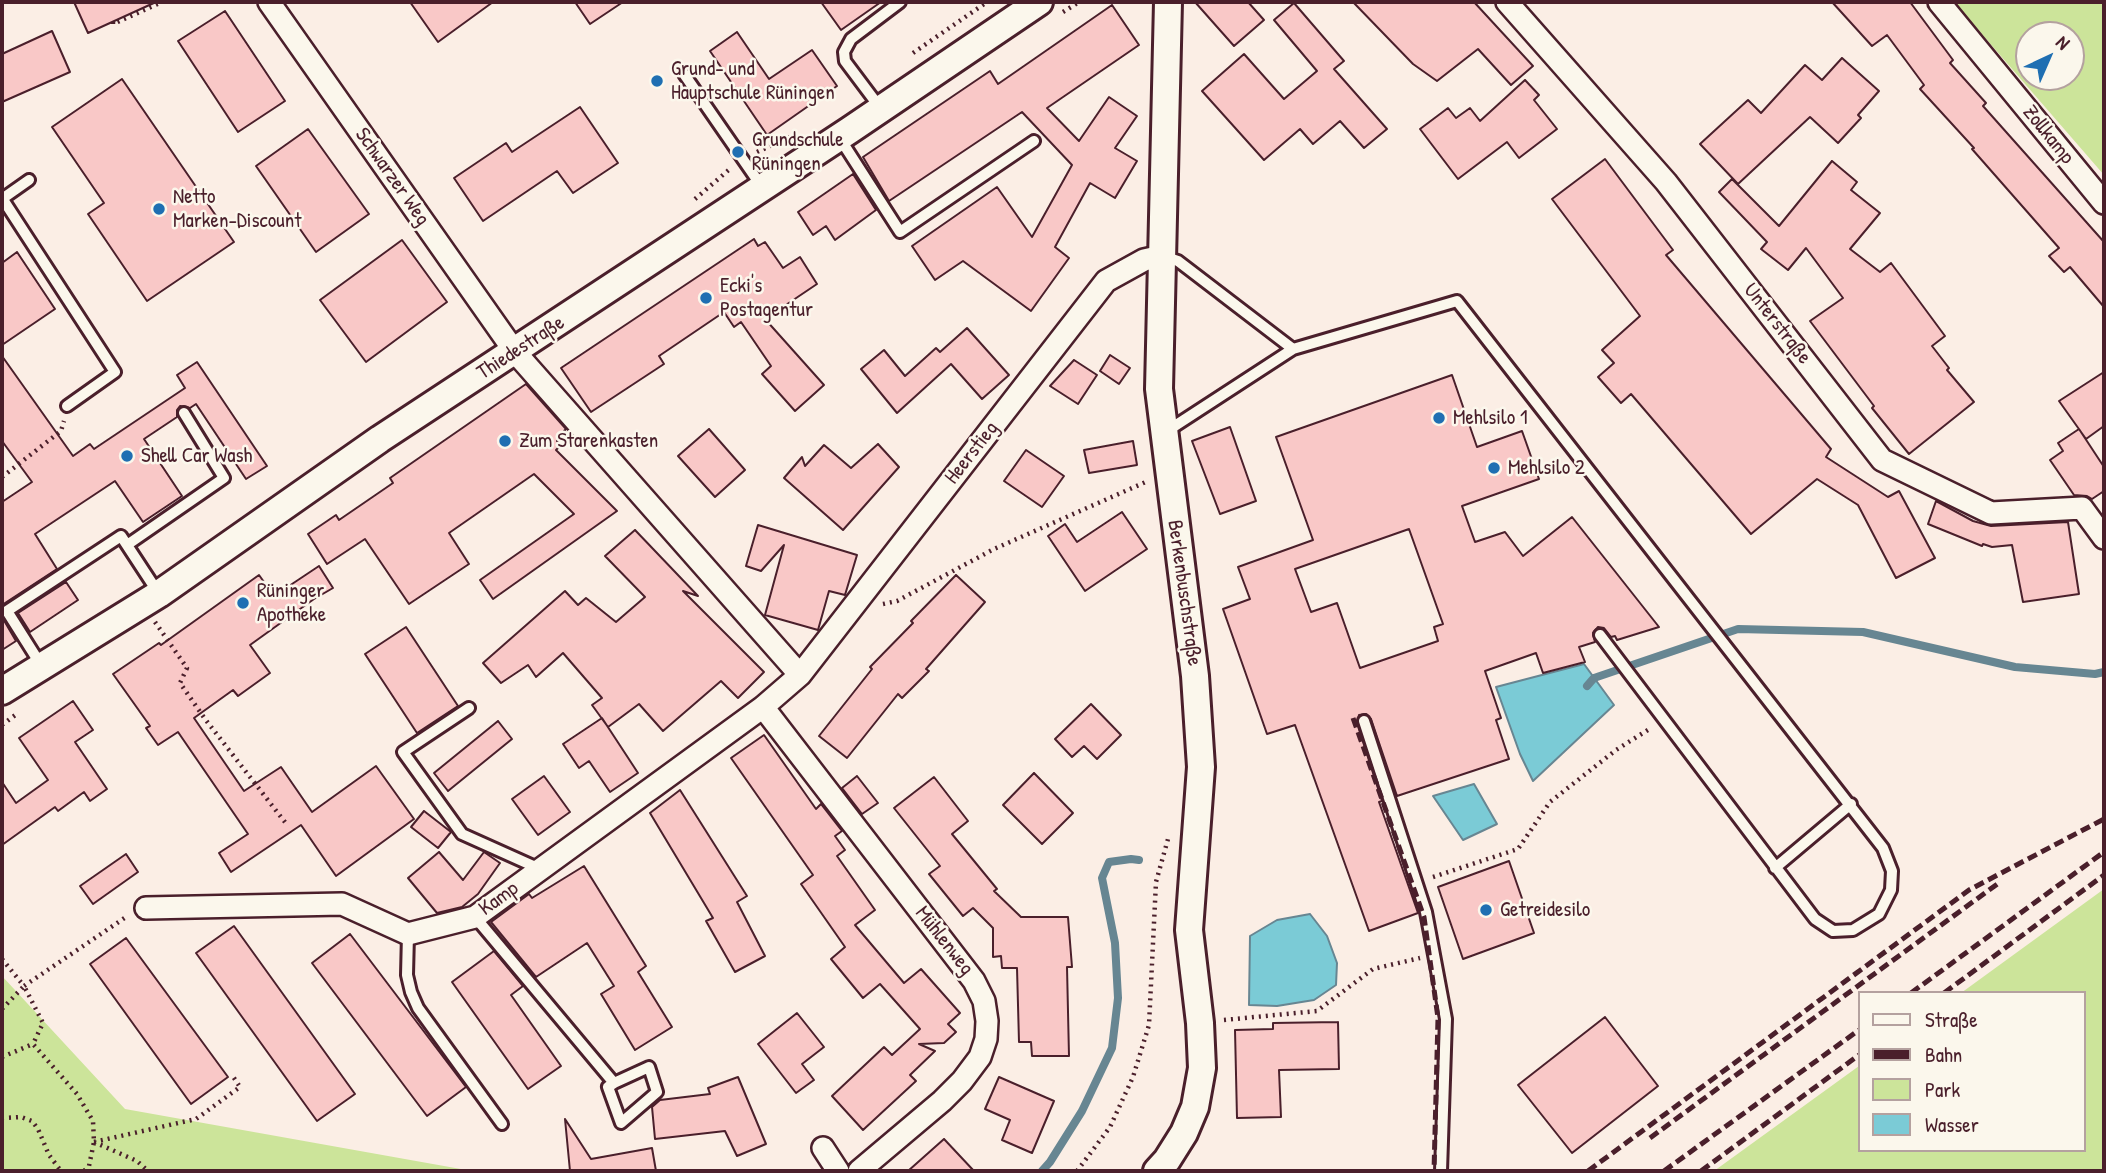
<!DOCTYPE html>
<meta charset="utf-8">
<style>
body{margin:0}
#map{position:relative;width:2106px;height:1173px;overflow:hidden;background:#fbeee5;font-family:"Patrick Hand",sans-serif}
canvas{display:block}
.frame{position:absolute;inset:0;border:4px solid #4a1f2b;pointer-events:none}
.legend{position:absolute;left:1858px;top:991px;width:228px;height:161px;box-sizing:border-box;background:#fbf7ec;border:2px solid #b4a19f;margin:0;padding:9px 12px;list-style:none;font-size:21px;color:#4a1f2b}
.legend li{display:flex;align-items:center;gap:14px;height:35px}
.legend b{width:35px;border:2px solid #b4a19f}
.north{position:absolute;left:2015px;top:21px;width:70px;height:70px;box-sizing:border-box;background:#fbf7ec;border:2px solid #b4a19f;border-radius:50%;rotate:44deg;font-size:19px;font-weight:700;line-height:28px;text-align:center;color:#4a1f2b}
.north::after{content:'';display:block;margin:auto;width:24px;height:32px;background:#1f6fb2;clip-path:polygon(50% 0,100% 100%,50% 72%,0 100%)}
</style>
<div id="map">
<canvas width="2106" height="1173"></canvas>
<div class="frame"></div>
<ul class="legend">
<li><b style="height:9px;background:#fbf7ec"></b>Straße</li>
<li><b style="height:9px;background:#4a1f2b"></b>Bahn</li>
<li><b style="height:19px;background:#cce49a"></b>Park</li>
<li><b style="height:19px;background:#7bcbd6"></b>Wasser</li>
</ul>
<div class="north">N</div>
</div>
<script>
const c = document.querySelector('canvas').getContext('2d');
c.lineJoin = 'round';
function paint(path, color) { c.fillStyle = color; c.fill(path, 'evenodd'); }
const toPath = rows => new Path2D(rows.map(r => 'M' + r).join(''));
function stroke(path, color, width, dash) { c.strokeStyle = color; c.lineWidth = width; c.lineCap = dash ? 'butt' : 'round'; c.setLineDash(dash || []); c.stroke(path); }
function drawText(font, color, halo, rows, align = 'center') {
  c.font = font + ' "Patrick Hand",sans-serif'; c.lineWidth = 5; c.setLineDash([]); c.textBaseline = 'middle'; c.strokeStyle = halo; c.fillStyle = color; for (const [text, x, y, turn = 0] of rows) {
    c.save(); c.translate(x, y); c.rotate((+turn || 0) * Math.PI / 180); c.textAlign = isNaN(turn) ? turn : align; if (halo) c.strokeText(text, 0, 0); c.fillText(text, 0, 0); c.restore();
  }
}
const green = toPath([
 [1954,2,2104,2,2104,175],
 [2029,35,2071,35,2071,77,2029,77],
 [2104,889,2104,1171,1714,1171,1859,1066,1859,1150,2083,1150,2083,993,1961,993],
 [2,976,125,1109,472,1171,2,1171]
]);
const water = toPath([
 [1584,664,1614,705,1533,781,1520,754,1496,687,1584,664],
 [1474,784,1497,824,1463,840,1433,796,1474,784],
 [1310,914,1327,936,1337,963,1336,985,1314,1000,1277,1006,1249,1005,1250,936,1277,920,1310,914]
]);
const stream = toPath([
 [1587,686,1594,678,1738,629,1863,632,2015,667,2095,674,2104,672],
 [1042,1171,1050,1162,1082,1111,1112,1048,1118,998,1115,943,1102,878,1109,862,1131,859,1139,860]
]);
const building = toPath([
 [74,2,156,2,88,33,74,2],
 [410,2,493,2,438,42,410,2],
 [575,2,623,2,590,24,575,2],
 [821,2,881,2,841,30,821,2],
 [1195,2,1248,2,1264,20,1234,46,1195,2],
 [1353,2,1474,2,1533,66,1511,85,1478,49,1437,81,1413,64,1353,2],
 [1832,2,1910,2,1953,60,1950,63,1986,103,1983,106,2104,242,2104,307,2070,267,2064,272,2049,256,2059,248,1972,149,1974,148,1920,89,1924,85,1887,35,1872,46,1832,2],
 [1294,3,1344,61,1334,69,1387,129,1364,148,1340,121,1313,144,1300,129,1264,160,1202,91,1244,54,1284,99,1317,71,1274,20,1294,3],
 [1112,5,1139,45,1047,108,1079,141,1109,97,1137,116,1115,148,1137,161,1115,198,1090,183,1055,247,1069,258,1031,311,963,261,935,280,912,246,997,187,1032,237,1072,165,1022,112,889,201,863,157,990,71,998,84,1112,5],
 [225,11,285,101,238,132,178,41,225,11],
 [52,31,70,72,2,102,2,54,52,31],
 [737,32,769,79,812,50,837,86,767,135,710,51,737,32],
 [1842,58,1879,91,1858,115,1861,118,1838,143,1810,117,1738,184,1700,144,1748,100,1761,113,1805,65,1822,80,1842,58],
 [122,79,234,242,147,301,88,214,104,203,52,127,122,79],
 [1525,80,1539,95,1534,100,1557,129,1519,158,1507,142,1458,179,1420,129,1448,108,1456,118,1470,108,1480,121,1525,80],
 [580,107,618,163,573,193,557,171,483,221,454,178,506,143,512,152,580,107],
 [308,129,369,214,316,252,256,166,308,129],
 [1605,159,1673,250,1666,255,1831,449,1826,457,1888,497,1899,491,1935,558,1896,578,1858,505,1817,479,1751,534,1631,394,1621,403,1598,377,1614,363,1602,350,1640,316,1552,199,1605,159],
 [1832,161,1857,182,1851,190,1880,213,1850,249,1880,272,1891,263,1945,336,1932,346,1949,368,1947,370,1974,402,1909,454,1872,408,1874,406,1810,321,1843,298,1806,248,1788,270,1761,249,1767,242,1719,192,1732,179,1779,226,1832,161],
 [853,174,876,210,835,240,826,226,813,235,798,212,853,174],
 [754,239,758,246,765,242,783,268,800,257,817,284,765,319,824,385,795,411,762,374,771,366,741,322,734,327,724,312,659,356,664,364,591,412,561,368,754,239],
 [402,240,447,302,366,362,320,300,402,240],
 [17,252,55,309,2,345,2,263,17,252],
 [967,328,1009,375,982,399,951,364,897,413,861,369,884,350,905,376,936,348,940,352,967,328],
 [1110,355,1130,368,1119,384,1100,371,1110,355],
 [2,356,73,456,90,444,94,449,185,388,177,375,197,362,267,466,246,479,196,404,190,408,180,406,177,410,177,417,144,439,182,496,143,522,115,481,35,534,57,569,2,605,2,502,32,482,2,441,2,356],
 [1074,360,1097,375,1078,404,1050,386,1074,360],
 [2104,372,2104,426,2086,439,2059,401,2104,372],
 [1452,375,1477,447,1522,431,1539,479,1462,506,1475,542,1505,532,1523,556,1572,517,1659,627,1617,640,1615,636,1611,637,1604,628,1598,627,1593,633,1595,642,1579,647,1585,662,1543,673,1536,653,1485,671,1501,718,1496,720,1509,759,1397,796,1371,719,1366,714,1359,715,1357,723,1382,801,1379,802,1418,913,1369,931,1295,725,1267,734,1223,609,1250,599,1238,567,1313,540,1276,437,1452,375],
 [1409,529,1443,624,1434,627,1438,641,1360,668,1337,603,1311,612,1295,569,1409,529],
 [526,384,566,429,564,431,566,433,557,441,561,445,556,450,617,511,493,599,480,580,574,514,534,474,449,533,469,564,409,604,365,539,327,564,308,534,336,515,339,520,393,483,390,478,526,384],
 [1230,427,1256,501,1220,514,1192,441,1230,427],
 [709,429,745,470,715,497,678,456,709,429],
 [2079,429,2104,467,2104,491,2092,499,2087,496,2074,495,2050,460,2063,451,2058,443,2079,429],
 [1133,441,1137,465,1089,473,1084,450,1133,441],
 [878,444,899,467,843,530,784,478,802,457,805,466,824,445,851,468,878,444],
 [1026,450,1064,476,1042,507,1004,481,1026,450],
 [1936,501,1973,521,1991,526,2068,522,2079,594,2023,602,2012,545,1992,547,1983,544,1982,546,1928,524,1936,501],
 [1122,512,1147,549,1085,591,1048,536,1065,524,1077,542,1122,512],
 [758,525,857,555,845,595,829,591,818,630,765,615,784,545,761,571,746,566,758,525],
 [635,530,698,596,683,591,764,672,738,698,721,681,663,731,639,704,608,727,592,705,602,698,563,653,536,677,528,665,501,683,483,663,565,591,578,605,586,598,616,622,645,597,605,556,635,530],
 [319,566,333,588,314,599,250,645,270,673,238,696,233,690,194,718,244,791,281,767,312,812,376,766,414,819,336,876,301,825,231,872,219,853,248,834,178,732,158,745,146,728,150,726,113,674,159,643,161,645,259,575,274,596,319,566],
 [956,575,985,602,926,669,929,671,902,698,898,694,847,758,819,736,872,669,870,667,913,623,911,621,956,575],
 [66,582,78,600,30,632,18,613,66,582],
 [2,617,16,641,2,650,2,617],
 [406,627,458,706,417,733,365,654,406,627],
 [73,701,93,730,75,742,107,789,90,801,84,792,58,811,55,807,2,845,2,782,16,803,48,780,19,738,73,701],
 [1091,704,1121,735,1097,759,1084,746,1072,757,1055,739,1091,704],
 [602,718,638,773,610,792,589,761,579,768,563,744,602,718],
 [498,721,512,739,448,791,434,773,498,721],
 [764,735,816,809,821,804,842,831,835,836,845,850,837,856,875,910,855,925,904,983,921,969,960,1013,948,1024,956,1032,944,1043,919,1044,935,1051,910,1075,916,1081,863,1130,832,1096,884,1047,892,1055,920,1029,880,984,863,998,831,959,845,947,801,884,813,875,731,758,764,735],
 [1034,773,1073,813,1042,844,1003,805,1034,773],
 [544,776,570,812,538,835,512,799,544,776],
 [857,776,878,803,862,814,842,788,857,776],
 [934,777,968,821,952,834,997,889,994,891,1021,917,1068,917,1072,967,1067,967,1069,1056,1032,1056,1031,1042,1019,1042,1017,968,1002,968,1001,956,993,957,993,928,973,908,963,916,929,874,940,866,894,808,934,777],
 [680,790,747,896,737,902,765,956,735,972,706,921,713,918,650,813,680,790],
 [424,811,451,832,438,848,411,827,424,811],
 [439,852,463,880,484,852,500,863,478,894,462,907,437,913,408,878,439,852],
 [126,854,138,872,93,904,80,886,126,854],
 [1509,861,1534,933,1463,959,1438,887,1509,861],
 [584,866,646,966,638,972,672,1027,635,1050,601,994,614,986,587,943,536,977,491,922,529,894,532,898,584,866],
 [234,926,355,1094,317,1121,196,953,234,926],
 [350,934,466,1087,427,1116,312,963,350,934],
 [126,938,228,1077,191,1104,90,964,126,938],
 [494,951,523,986,511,995,561,1066,528,1089,452,982,494,951],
 [797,1013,824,1047,802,1064,814,1080,796,1093,758,1044,797,1013],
 [1605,1017,1658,1086,1572,1153,1518,1085,1605,1017],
 [1338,1022,1339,1069,1279,1070,1281,1117,1237,1118,1235,1030,1273,1029,1273,1023,1338,1022],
 [738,1077,766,1144,737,1156,725,1131,655,1139,652,1107,660,1100,710,1094,708,1088,738,1077],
 [999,1077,1054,1101,1032,1153,1002,1140,1010,1120,985,1109,999,1077],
 [565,1119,591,1159,652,1148,656,1171,570,1171,565,1119],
 [944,1139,974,1171,908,1171,944,1139]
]);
const path = toPath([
 [1063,12,1079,2],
 [113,22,113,24,162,2],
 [913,53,987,2],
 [757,152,790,137],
 [695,199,731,168],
 [2,477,61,431,64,421],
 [883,604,897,601,994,549,1148,481],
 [155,622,187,668,180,683,205,719,288,826],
 [2,725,18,713],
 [1433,877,1518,849,1550,802,1616,750,1651,728],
 [2,959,24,986,126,917],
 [2,1009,24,986,43,1023,33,1044,77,1094,93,1121,94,1142,89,1166,84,1171],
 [1224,1020,1317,1011,1373,969,1420,958],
 [2,1057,33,1044],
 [2,1118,21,1117,32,1121,38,1129,49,1155,61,1171],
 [94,1142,196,1119,240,1087,232,1075],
 [94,1142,137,1161,148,1171],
 [1077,1171,1110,1127,1133,1077,1149,1025,1156,882,1168,839]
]);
const service = toPath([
 [684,74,762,187],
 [881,109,845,61,844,52,851,39,900,2],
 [839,137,900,232,1034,141],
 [2,198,115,372,67,406],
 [2,199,29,180],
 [1163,256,1178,261,1293,349,1457,301,1883,848,1892,871,1891,890,1879,914,1853,930,1833,931,1815,919,1600,635],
 [1167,431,1293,349],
 [127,545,224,478,184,413],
 [41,665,7,611,121,536,159,594],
 [469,708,403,752,462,834,540,869],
 [1364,721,1426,912,1446,1019,1441,1171],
 [1775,868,1851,804],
 [475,917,614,1083,608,1087,621,1123,657,1092,649,1067,614,1083],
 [408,934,407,975,411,992,418,1008,502,1124]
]);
const minor = toPath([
 [269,2,515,352,800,675],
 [1507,2,1666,182,1882,460,1991,513,2082,508,2104,538],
 [1939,2,2104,203],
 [763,707,974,981,984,1001,987,1021,986,1039,980,1057,962,1081,942,1101,859,1171],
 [146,908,342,904,408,934,475,917,763,707,800,675,1106,281,1144,260,1162,256],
 [823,1148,838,1171]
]);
const tertiary = toPath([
 [2,691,159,594,380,439,850,130,1039,2],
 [1157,1171,1167,1160,1184,1133,1195,1107,1202,1068,1200,1023,1189,930,1201,767,1195,676,1159,389,1168,2]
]);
const rail = toPath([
 [1353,718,1424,917,1438,1018,1434,1171],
 [1911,993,2104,852],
 [1944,993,2104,875],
 [1650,1138,2000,882],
 [1588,1171,1969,890,2104,819],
 [1664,1171,1859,1030],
 [1701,1171,1859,1055]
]);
const markers = [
 [657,81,7,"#1f6fb2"],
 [738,152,7,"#1f6fb2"],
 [159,209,7,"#1f6fb2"],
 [706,298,7,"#1f6fb2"],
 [1439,418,7,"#1f6fb2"],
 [505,441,7,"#1f6fb2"],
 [127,456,7,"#1f6fb2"],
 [1494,468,7,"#1f6fb2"],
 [243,603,7,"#1f6fb2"],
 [1486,910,7,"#1f6fb2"]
];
const poiNames = [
 ["Grund- und",671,69],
 ["Hauptschule Rüningen",671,93],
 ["Grundschule",752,140],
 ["Rüningen",752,164],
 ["Netto",173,197],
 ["Marken-Discount",173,221],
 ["Ecki's",720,286],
 ["Postagentur",720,310],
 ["Mehlsilo 1",1453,418],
 ["Zum Starenkasten",519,441],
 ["Shell Car Wash",141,456],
 ["Mehlsilo 2",1508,468],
 ["Rüninger",257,591],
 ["Apotheke",257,615],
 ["Getreidesilo",1500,910]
];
const streetNames = [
 ["Zollkamp",2048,135,51],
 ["Schwarzer Weg",392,177,55],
 ["Unterstraße",1777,324,52],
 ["Thiedestraße",521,348,-33],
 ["Heerstieg",972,453,-52],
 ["Berkenbuschstraße",1184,593,82],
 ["Kamp",499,899,-36],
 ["Mühlenweg",944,941,52]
];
paint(green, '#cce49a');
paint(water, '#7bcbd6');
stroke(water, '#678692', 2);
stroke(stream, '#678692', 8);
paint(building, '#f9c8c7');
stroke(building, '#4a1f2b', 2);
stroke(service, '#4a1f2b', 16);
stroke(minor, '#4a1f2b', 26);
stroke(tertiary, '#4a1f2b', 32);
stroke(path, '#4a1f2b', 4.5, [2, 5]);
stroke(service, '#fbf7ec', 10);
stroke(minor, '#fbf7ec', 21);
stroke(tertiary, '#fbf7ec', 26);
stroke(rail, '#4a1f2b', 5, [10, 5]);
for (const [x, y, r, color] of markers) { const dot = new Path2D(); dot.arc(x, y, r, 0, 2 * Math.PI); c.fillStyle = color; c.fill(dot); stroke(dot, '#fbf7ec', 2.5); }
drawText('21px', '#4a1f2b', '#fbf7ec', poiNames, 'left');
drawText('21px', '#4a1f2b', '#fbf7ec', streetNames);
</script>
